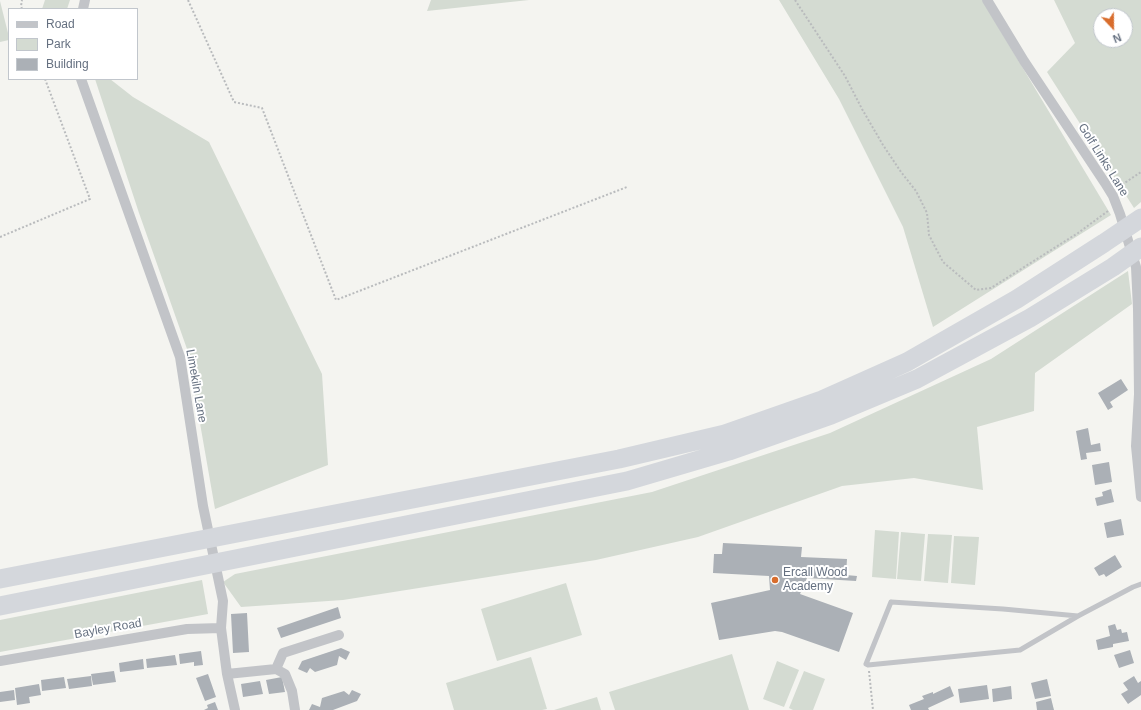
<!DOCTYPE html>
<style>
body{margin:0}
#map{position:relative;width:1141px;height:710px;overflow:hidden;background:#f4f4f0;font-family:Arial,sans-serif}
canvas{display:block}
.legend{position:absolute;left:8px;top:8px;width:130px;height:72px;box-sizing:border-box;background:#fff;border:1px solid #c1c6cc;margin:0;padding:5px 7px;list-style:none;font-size:12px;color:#657080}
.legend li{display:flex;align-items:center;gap:8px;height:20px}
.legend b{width:20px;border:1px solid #c1c6cc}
.north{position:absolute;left:1093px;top:8px;width:40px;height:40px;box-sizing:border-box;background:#fff;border:1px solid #c1c6cc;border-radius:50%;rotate:158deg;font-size:11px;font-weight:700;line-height:16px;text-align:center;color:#657080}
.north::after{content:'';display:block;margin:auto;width:14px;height:18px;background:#d86d2d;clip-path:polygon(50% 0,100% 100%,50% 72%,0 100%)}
</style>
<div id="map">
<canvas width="1141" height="710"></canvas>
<ul class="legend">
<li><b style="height:5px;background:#c2c4c8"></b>Road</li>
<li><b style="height:11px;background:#d4dbd2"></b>Park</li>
<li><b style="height:11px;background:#abb0b6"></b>Building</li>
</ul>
<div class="north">N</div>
</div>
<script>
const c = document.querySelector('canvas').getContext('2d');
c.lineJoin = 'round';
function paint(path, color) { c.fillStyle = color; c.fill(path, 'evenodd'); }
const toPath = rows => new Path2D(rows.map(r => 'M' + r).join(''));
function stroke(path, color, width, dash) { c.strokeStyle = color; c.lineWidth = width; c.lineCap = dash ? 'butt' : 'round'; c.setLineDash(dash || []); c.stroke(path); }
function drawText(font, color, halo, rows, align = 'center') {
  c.font = font + ' Arial,sans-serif'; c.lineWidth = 4; c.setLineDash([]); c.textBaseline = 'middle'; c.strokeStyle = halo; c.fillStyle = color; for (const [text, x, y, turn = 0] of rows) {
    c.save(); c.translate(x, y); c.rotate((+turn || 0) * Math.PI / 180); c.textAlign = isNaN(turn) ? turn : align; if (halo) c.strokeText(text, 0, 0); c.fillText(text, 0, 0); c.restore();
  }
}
const green = toPath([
 [45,0,70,0,67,9,42,9],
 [431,0,529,0,427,11],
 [779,0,982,0,1111,215,933,327,903,227,839,99],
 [1054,0,1141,0,1141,202,1134,208,1047,72,1075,43],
 [1101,16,1125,16,1125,40,1101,40],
 [0,1,9,37,9,40,0,42],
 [95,79,110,79,133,97,209,142,322,374,328,465,215,509,187,349,139,213],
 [1128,271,1132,304,1035,373,1034,411,977,427,983,490,914,478,842,486,698,537,596,560,343,600,241,607,223,582,235,574,652,492,830,433,991,359],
 [875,530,899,532,896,579,872,577],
 [901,532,925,534,921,581,897,579],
 [928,534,952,535,948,583,924,581],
 [954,536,979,537,975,585,951,583],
 [202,580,208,614,0,652,0,620],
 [566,583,582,635,497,661,481,609],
 [732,654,749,710,615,710,609,692],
 [531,657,547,709,542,710,454,710,446,683],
 [777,661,799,670,784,707,763,699],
 [804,671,825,679,813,710,793,710,789,708],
 [597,697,601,710,554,710]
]);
const building = toPath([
 [1121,379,1128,390,1110,402,1113,407,1108,410,1098,393],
 [1088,428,1091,445,1100,443,1101,451,1086,453,1087,459,1081,460,1076,431],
 [1109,462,1112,482,1095,485,1092,465],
 [1111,489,1114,502,1097,506,1095,498,1103,496,1102,492],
 [1121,519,1124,535,1107,538,1104,523],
 [723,543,802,547,801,557,847,559,846,575,857,576,856,581,807,578,800,594,853,613,839,652,782,632,775,631,719,640,711,603,770,590,769,576,713,573,714,554,722,554],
 [1115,555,1122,567,1106,577,1104,574,1099,576,1094,568],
 [338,607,341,618,281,638,277,628],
 [247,613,249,652,233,653,231,614],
 [1115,624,1117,630,1121,629,1122,633,1127,632,1129,641,1113,644,1113,647,1098,650,1096,640,1110,636,1108,626],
 [341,648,350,652,346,660,339,656,337,665,315,672,310,668,307,673,298,669,302,661],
 [1130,650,1134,663,1119,668,1114,655],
 [201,651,203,665,194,666,194,662,180,664,179,654],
 [175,655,177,665,147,668,146,659],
 [143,659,144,669,120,672,119,663],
 [114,671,116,682,93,685,91,674],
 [208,674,216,697,205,701,196,678],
 [91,676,92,686,69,689,67,679],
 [1134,676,1138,683,1141,681,1141,695,1128,704,1121,694,1128,690,1123,683],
 [64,677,66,688,42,691,41,680],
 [282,677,285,692,269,694,266,680],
 [1047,679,1051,696,1035,699,1031,683],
 [260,681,263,694,243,697,241,684],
 [39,684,41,695,29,697,30,703,17,705,15,688],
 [987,685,989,699,960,703,958,689],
 [950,686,954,696,928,708,929,710,911,710,909,705,924,699,922,696,933,692,933,694],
 [1011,686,1012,699,993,702,992,689],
 [14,690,15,700,0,702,0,692],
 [352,690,361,694,357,701,333,710,309,710,312,704,320,707,322,698,344,691,349,695],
 [1051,698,1054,710,1037,710,1036,702],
 [215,702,218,710,204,710,208,708,207,705]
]);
const path = toPath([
 [188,0,234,102,262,108,336,300,627,187],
 [795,0,845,76,862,109,883,145,901,172,916,191,927,213,929,235,943,262,976,290,991,288,1078,233,1108,211],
 [22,9,21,6,22,0],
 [1120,188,1123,184,1141,172],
 [0,237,90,199,45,79],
 [869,671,873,710]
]);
const lane = toPath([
 [891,602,1003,609,1078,616,1020,650,868,665,866,664,891,602],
 [1078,616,1133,587,1141,584]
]);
const street = toPath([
 [987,0,1024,61,1105,183,1113,196,1120,214,1136,267,1138,309,1139,394,1136,446,1141,497],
 [83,9,85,0],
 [81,79,180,357,203,506,223,601,221,628,227,674,235,710],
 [0,661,187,629,221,628],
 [276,669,283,653,339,635],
 [227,674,276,669,285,674,292,691,295,710]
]);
const highway = toPath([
 [0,579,619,459,725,434,822,400,907,362,1017,299,1104,243,1141,218],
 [0,606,627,481,729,451,831,415,917,379,1030,318,1113,267,1141,247]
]);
const markers = [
 [775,580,4,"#d86d2d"]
];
const streetNames = [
 ["Golf Links Lane",1103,160,58],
 ["Limekiln Lane",196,386,80],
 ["Bayley Road",108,629,-10]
];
const poiNames = [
 ["Ercall Wood",783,573],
 ["Academy",783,587]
];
paint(green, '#d4dbd2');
paint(building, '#abb0b6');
stroke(path, '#b9bbbd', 2, [2, 2]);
stroke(lane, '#c2c4c8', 5);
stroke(street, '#c2c4c8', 10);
stroke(highway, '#d4d7dc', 19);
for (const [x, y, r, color] of markers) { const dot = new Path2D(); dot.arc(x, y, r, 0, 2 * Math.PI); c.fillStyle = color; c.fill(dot); stroke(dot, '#fff', 1.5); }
drawText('12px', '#657080', '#fff', streetNames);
drawText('12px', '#657080', '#fff', poiNames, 'left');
</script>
